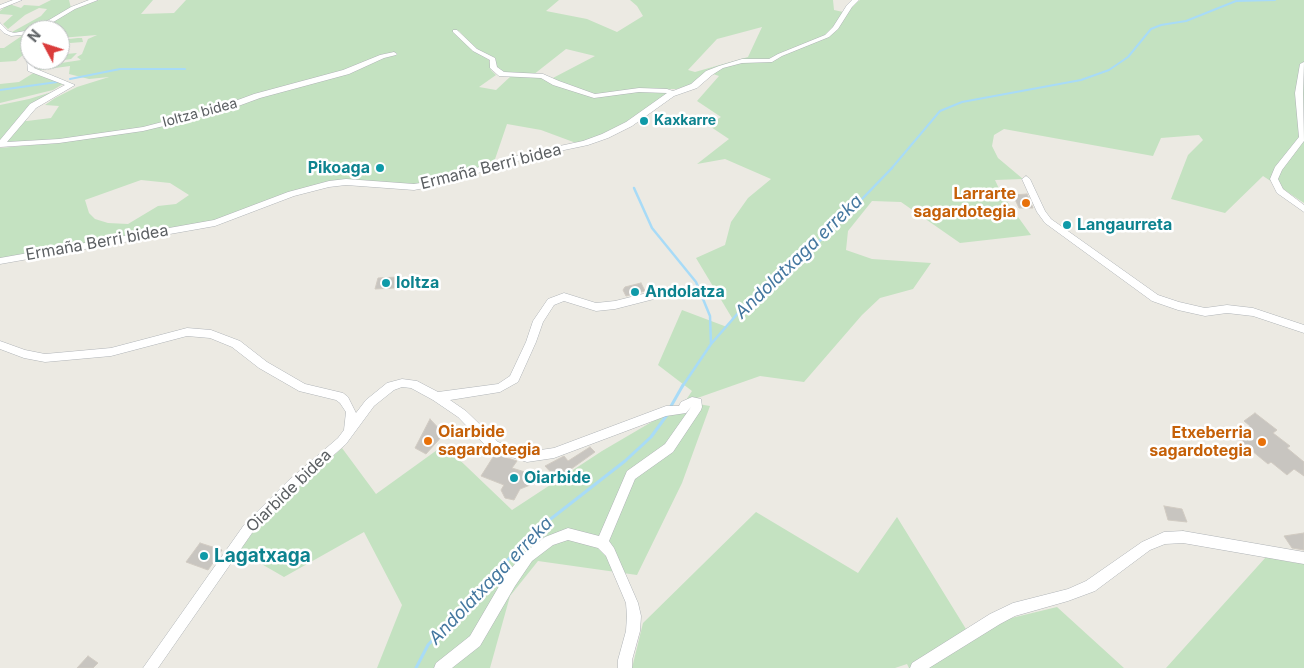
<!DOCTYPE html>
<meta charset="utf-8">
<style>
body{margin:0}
#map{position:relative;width:1304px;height:668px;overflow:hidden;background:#eceae3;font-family:Inter,sans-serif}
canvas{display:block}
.north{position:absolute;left:20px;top:20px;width:50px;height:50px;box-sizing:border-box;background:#fff;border:1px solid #bdbfc0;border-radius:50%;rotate:310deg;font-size:14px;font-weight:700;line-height:20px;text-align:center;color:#5b5f62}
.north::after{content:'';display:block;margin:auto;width:18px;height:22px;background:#da3c3b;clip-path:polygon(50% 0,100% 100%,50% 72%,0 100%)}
</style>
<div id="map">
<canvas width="1304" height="668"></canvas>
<div class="north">N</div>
</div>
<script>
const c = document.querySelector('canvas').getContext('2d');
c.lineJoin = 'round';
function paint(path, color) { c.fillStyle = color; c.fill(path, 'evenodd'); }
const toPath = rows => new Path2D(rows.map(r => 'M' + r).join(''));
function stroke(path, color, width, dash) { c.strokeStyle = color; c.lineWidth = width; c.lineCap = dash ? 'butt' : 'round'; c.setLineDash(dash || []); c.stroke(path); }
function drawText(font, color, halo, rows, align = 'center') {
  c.font = font + ' Inter,sans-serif'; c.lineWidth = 5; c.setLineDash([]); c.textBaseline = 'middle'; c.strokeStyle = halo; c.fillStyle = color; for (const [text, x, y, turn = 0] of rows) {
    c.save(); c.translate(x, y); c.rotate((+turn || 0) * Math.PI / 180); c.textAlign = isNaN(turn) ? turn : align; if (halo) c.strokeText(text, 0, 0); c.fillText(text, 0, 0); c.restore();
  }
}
const green = toPath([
 [51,0,69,0,71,8,74,9,99,0,153,0,141,14,174,13,186,0,559,0,546,11,587,19,617,32,643,16,637,6,630,0,833,0,834,10,843,12,860,0,1304,0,1304,203,1263,176,1225,213,1171,199,1188,155,1203,140,1199,135,1161,138,1153,156,1004,129,994,135,992,146,998,158,1023,179,995,180,1001,193,1031,235,960,243,901,202,872,201,848,231,846,250,872,259,931,263,913,289,880,298,862,315,804,382,760,376,686,402,710,406,682,483,637,575,538,561,510,596,490,668,377,668,402,605,364,532,284,577,239,551,259,524,342,448,376,494,444,445,512,510,602,451,684,403,692,391,658,365,682,310,727,327,732,318,696,258,725,245,731,222,748,198,771,179,725,159,697,164,729,139,708,125,721,117,697,101,719,76,707,72,694,84,677,89,641,89,607,94,589,94,551,79,595,56,566,49,533,75,515,75,496,69,495,59,476,49,459,31,455,32,469,47,489,60,491,70,496,75,479,87,496,90,511,76,537,76,589,96,607,96,637,91,669,93,628,124,600,137,576,143,541,130,507,124,493,165,433,183,401,185,348,181,330,182,304,188,251,206,218,220,116,238,92,244,0,259,0,148,64,142,144,129,222,110,257,97,342,74,383,56,395,53,384,54,342,72,255,96,219,109,142,128,58,141,8,144,4,143,22,120,27,121,51,118,59,106,45,105,55,98,77,87,109,77,89,79,69,74,70,66,40,70,35,67,81,60,77,57,82,54,88,39,97,35,60,38,61,26,30,30,30,49,16,61,0,62,0,48,4,48,23,35,24,33,12,32,41,16,47,9,39,8,25,15,8,29,3,24,13,15,0,14,0,11,9,4,21,8,24,5,39,6],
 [762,27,748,57,695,72,688,70,717,39],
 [141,180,170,183,189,195,176,204,158,206,128,224,108,223,95,219,89,213,85,200],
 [78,38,82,38,83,42,70,43,66,54,77,53,71,59,32,65,32,60,60,60,60,40],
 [35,72,63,84,53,90,0,103,0,84,19,82],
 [58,90,46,98,0,142,0,105,29,99],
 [756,512,858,573,897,517,966,629,1057,607,1124,668,909,668,907,664,895,668,632,668,643,623],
 [1266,557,1296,563,1304,562,1304,668,1166,668]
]);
const streamFar2 = toPath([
 [70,79,120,69,185,69],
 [0,90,57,82],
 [891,169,940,111,962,102,1081,80,1109,70,1128,57,1151,29,1161,25,1186,21,1236,1,1275,0]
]);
const streamFar1 = toPath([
 [634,188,652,228,696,282,710,316,711,344],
 [682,387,711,344,739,312,833,229,892,168]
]);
const stream = toPath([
 [670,408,683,385],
 [416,668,428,645,534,532,625,461,651,437,667,415]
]);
const building = toPath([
 [1027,194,1033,208,1019,208,1013,195,1027,194],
 [398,277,395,288,375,289,378,278,398,277],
 [641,283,645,291,626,296,623,290,625,287,641,283],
 [1255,413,1277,430,1273,433,1290,446,1287,448,1304,462,1304,476,1294,469,1287,475,1271,462,1268,464,1235,437,1250,426,1244,421,1255,413],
 [430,419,444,434,426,454,415,448,430,419],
 [590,447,595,452,557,479,545,466,564,456,568,461,590,447],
 [495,454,517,461,512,468,528,473,537,470,543,480,520,489,514,500,505,498,501,490,504,485,481,476,495,454],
 [1164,506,1182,509,1187,522,1168,520,1164,506],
 [1304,533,1304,550,1292,548,1284,536,1304,533],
 [200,543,222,550,208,570,186,562,200,543],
 [88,656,98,663,93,668,77,668,88,656]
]);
const minor = toPath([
 [13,0,22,0,0,9,0,5,13,0],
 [89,0,98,0,75,9,40,30,32,30,71,7,89,0],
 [852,0,859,0,852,7,838,29,829,37,782,56,772,62,742,63,723,68,712,75,697,88,674,96,632,126,608,138,588,145,531,157,435,186,414,190,346,185,329,187,294,196,215,226,0,264,0,258,214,220,288,192,329,181,346,179,414,184,432,181,527,153,583,141,602,134,626,122,667,93,639,92,594,98,553,85,541,78,499,76,490,68,490,60,473,51,453,32,453,30,457,30,477,49,495,58,497,67,504,72,543,74,559,81,595,94,639,88,667,89,673,91,691,84,706,71,719,66,742,59,769,59,778,54,825,35,833,27,847,5,852,0],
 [0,23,8,31,14,33,30,30,30,34,11,36,4,33,0,29,0,23],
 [394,52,397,54,396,55,384,58,349,74,260,98,222,112,143,131,59,143,0,147,0,140,30,104,65,85,28,71,27,60,30,58,30,60,33,60,34,68,75,85,36,108,7,142,59,139,143,127,216,108,254,94,343,70,380,55,394,52],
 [1304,62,1303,93,1304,141,1282,170,1278,179,1283,189,1304,205,1304,212,1277,193,1270,179,1275,167,1299,137,1295,93,1300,64,1304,62],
 [1026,176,1030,179,1045,211,1051,219,1158,295,1179,302,1205,308,1227,305,1253,308,1304,325,1304,333,1253,316,1227,313,1205,316,1178,310,1152,301,1045,223,1037,212,1022,179,1026,176],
 [651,292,656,296,654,299,615,309,596,311,564,301,554,305,543,322,536,342,518,382,500,392,450,400,466,411,498,442,527,452,554,448,666,406,679,406,681,402,692,397,701,399,702,407,701,410,673,452,635,479,609,541,614,548,638,603,641,616,640,631,632,660,632,668,618,668,618,660,626,631,627,616,626,603,606,556,598,548,568,540,553,545,532,561,515,586,480,646,452,668,434,668,436,663,470,636,505,576,524,553,545,537,568,528,599,536,627,471,665,444,691,407,686,413,666,416,554,458,527,462,490,450,458,417,433,400,411,388,402,387,394,390,374,406,346,444,296,489,252,533,158,668,143,668,244,525,288,481,338,438,344,430,346,412,340,403,336,400,299,391,259,368,232,347,210,338,187,336,111,356,45,362,24,358,0,349,0,341,25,350,45,354,111,348,187,328,211,330,240,341,267,362,305,384,343,393,348,397,356,413,366,400,387,383,402,379,417,381,438,392,498,384,510,376,526,342,533,321,548,299,564,293,596,303,615,301,651,292],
 [1183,531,1304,552,1304,564,1183,543,1165,544,1150,550,1095,591,1068,601,1015,616,1000,624,929,668,910,668,912,663,990,614,1013,603,1068,589,1086,581,1142,542,1164,532,1183,531]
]);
const markers = [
 [644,121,5,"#0f9aa8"],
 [380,168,5,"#0f9aa8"],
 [1026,203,5,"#e8710a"],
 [1067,225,5,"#0f9aa8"],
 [386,283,5,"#0f9aa8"],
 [635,292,5,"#0f9aa8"],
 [428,441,5,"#e8710a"],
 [1262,442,5,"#e8710a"],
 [514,478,5,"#0f9aa8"],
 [204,556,5,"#0f9aa8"]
];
const farStreetnames = [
 ["Ioltza bidea",200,113,-15]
];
const farCulturenames = [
 ["Kaxkarre",654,121]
];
const streetNames = [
 ["Ermaña Berri bidea",491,167,-14],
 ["Ermaña Berri bidea",97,243,-10],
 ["Oiarbide bidea",289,491,-44]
];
const cultureNames = [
 ["Pikoaga",370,168,"right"],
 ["Langaurreta",1077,225],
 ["Ioltza",396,283],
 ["Andolatza",645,292],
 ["Oiarbide",524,478]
];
const foodNames = [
 ["Larrarte",1016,194],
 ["sagardotegia",1016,212],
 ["Oiarbide",438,432,"left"],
 ["sagardotegia",438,450,"left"],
 ["Etxeberria",1252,433],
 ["sagardotegia",1252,451]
];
const waterNames = [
 ["Andolatxaga erreka",799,257,-44],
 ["Andolatxaga erreka",491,581,-46]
];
const nearCulturenames = [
 ["Lagatxaga",214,556]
];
paint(green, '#c4e2c1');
stroke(streamFar2, '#a8dbf7', 2);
stroke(streamFar1, '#a8dbf7', 2.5);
stroke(stream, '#a8dbf7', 3);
paint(building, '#c8c5c0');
stroke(building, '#d1cbc2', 1);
stroke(minor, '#b0b4b7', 1);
paint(minor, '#fff');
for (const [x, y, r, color] of markers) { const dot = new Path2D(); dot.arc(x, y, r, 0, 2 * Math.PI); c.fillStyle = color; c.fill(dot); stroke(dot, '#fff', 2); }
drawText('14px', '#5b5f62', '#fff', farStreetnames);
drawText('bold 14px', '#0d838f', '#fff', farCulturenames, 'left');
drawText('16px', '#5b5f62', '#fff', streetNames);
drawText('bold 16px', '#0d838f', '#fff', cultureNames, 'left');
drawText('bold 16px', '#c56008', '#fff', foodNames, 'right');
drawText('italic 18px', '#44779f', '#fff', waterNames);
drawText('bold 19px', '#0d838f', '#fff', nearCulturenames, 'left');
</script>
